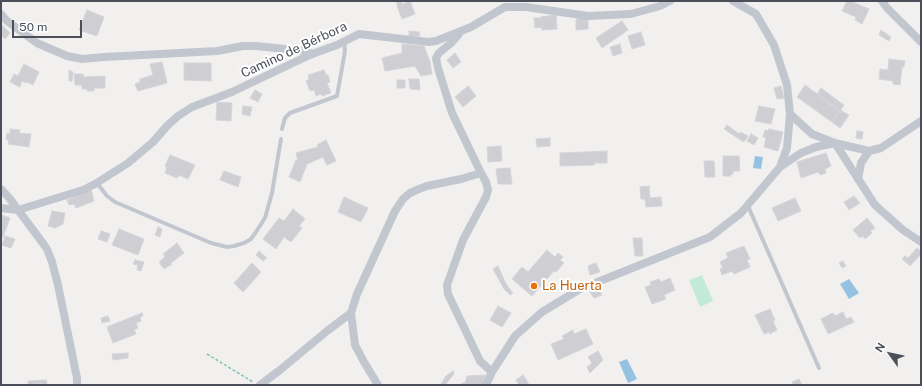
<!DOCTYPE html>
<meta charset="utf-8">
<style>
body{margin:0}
#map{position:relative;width:922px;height:386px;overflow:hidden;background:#f1f0ef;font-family:"Public Sans",sans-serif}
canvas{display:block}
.frame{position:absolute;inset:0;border:2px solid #4a4f5a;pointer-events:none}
.north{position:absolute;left:870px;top:334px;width:40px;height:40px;-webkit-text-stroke:3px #fff;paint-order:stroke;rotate:303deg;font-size:11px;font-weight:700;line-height:16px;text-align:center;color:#4a4f5a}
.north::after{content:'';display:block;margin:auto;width:14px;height:18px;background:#4a4f5a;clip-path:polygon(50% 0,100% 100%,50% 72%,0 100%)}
.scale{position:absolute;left:12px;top:20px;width:70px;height:18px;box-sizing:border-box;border:2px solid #4a4f5a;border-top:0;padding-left:5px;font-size:12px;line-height:14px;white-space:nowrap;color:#4a4f5a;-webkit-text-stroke:3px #fff;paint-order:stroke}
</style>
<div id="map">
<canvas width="922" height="386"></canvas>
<div class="frame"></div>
<div class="north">N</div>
<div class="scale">50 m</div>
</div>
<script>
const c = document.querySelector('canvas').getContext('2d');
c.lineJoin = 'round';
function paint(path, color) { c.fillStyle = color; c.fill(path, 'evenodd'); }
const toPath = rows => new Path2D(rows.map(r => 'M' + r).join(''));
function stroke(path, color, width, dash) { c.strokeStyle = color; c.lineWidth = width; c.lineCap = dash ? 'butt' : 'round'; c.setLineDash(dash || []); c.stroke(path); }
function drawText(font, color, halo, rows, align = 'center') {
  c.font = font + ' "Public Sans",sans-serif'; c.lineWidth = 4; c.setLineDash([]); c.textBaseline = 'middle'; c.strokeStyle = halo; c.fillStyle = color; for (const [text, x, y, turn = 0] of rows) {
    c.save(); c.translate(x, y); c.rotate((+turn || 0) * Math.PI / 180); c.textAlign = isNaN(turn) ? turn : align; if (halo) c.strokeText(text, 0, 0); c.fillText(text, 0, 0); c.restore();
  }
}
const green = toPath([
 [702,275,713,301,700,307,689,280]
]);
const water = toPath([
 [755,156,763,157,761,169,753,168],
 [849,279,859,293,849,299,840,284],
 [627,359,637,379,628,383,619,362]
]);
const building = toPath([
 [396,1,401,1,402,4,410,1,415,14,402,19,397,6,398,6,396,1],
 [847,1,850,1,869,9,862,24,855,20,856,17,842,11,847,1],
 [87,10,104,17,97,36,79,30,87,10],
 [556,15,557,29,542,30,541,17,556,15],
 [534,18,541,18,542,27,535,28,534,18],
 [588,18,588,29,576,30,576,19,588,18],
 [622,21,628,30,602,48,596,38,622,21],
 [1,24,10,33,5,39,1,35,1,24],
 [881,30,891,37,889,41,879,35,881,30],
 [409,31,419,32,420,36,409,36,409,31],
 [641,32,645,45,632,49,628,36,641,32],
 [402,44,424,46,430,62,432,74,421,76,415,66,385,71,382,58,402,53,402,44],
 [620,44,622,53,613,56,610,47,620,44],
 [455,53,461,62,453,68,447,60,455,53],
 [889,59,905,61,904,67,902,67,900,85,893,84,893,81,879,79,880,69,888,70,889,59],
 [162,62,167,83,138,91,135,84,140,82,140,79,153,75,150,64,162,62],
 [184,63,211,63,211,81,184,80,184,63],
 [24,64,39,72,33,85,27,82,26,83,22,81,20,87,10,82,14,74,18,76,24,64],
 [69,70,73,72,72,81,69,81,69,70],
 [324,70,326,75,328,75,330,82,327,83,331,93,322,96,321,94,316,96,314,90,310,91,306,81,309,79,308,75,324,70],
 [74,74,83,74,84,77,105,76,105,88,94,88,94,91,87,91,87,89,82,89,82,85,75,85,74,74],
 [409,79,419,79,420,90,410,89,409,79],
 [397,80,405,80,405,88,397,88,397,80],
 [805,85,840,111,832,122,797,97,805,85],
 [468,86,476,96,463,107,455,97,468,86],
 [781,86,784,98,777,99,774,88,781,86],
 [821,88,837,100,832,106,817,94,821,88],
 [255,90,262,94,258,102,250,98,255,90],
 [837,100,844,105,840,111,832,106,837,100],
 [217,102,232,103,231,121,216,120,217,102],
 [243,106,252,107,250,116,242,114,243,106],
 [759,106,775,109,771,124,755,121,759,106],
 [840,110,849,115,840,128,832,122,840,110],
 [727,125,739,134,740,132,748,136,744,142,724,129,727,125],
 [10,129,20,130,19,133,31,134,29,147,8,144,9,140,6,140,7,133,10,134,10,129],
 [769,129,783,132,778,151,764,147,766,138,763,137,765,130,768,131,769,129],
 [857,131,863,132,862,139,856,138,857,131],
 [751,134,758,138,754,145,747,141,751,134],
 [550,138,550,146,537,147,536,139,550,138],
 [326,140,336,161,327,165,323,157,307,164,300,182,289,177,296,160,298,161,296,153,318,147,317,145,326,140],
 [501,146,502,161,488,162,487,147,501,146],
 [607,151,607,163,594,163,594,165,560,166,560,153,607,151],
 [826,153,831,166,825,169,826,173,820,175,818,172,801,178,797,162,826,153],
 [170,155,195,165,188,179,179,175,177,178,165,173,167,167,165,166,170,155],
 [723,156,739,156,740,171,733,171,733,174,731,174,731,176,723,176,723,156],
 [704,161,714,161,715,177,705,177,704,161],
 [510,168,512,184,498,184,496,169,510,168],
 [224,171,241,177,238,187,220,180,224,171],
 [649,186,650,198,661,197,662,206,646,207,645,199,641,199,640,187,649,186],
 [91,189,94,201,76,208,74,204,69,205,67,200,85,193,91,189],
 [854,196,860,203,849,210,844,202,854,196],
 [344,197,368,208,361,222,338,212,344,197],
 [795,198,801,211,778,221,772,208,795,198],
 [293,209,305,219,299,226,302,228,291,242,284,237,276,249,263,239,279,218,284,221,293,209],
 [52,211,65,213,63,224,55,228,48,226,52,211],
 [1,215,10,218,3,237,2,237,1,240,1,215],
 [867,218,875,228,870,231,872,233,865,239,863,236,860,238,853,230,867,218],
 [158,227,162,229,160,237,155,235,158,227],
 [119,229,144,239,138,255,112,245,119,229],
 [101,231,110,234,107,242,98,239,101,231],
 [5,236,15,239,11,248,2,245,5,236],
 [633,238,642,238,643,256,635,256,633,238],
 [177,243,184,253,171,263,172,264,164,269,159,262,165,257,163,254,177,243],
 [744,246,750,259,747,260,750,267,734,274,732,271,722,275,720,269,723,268,720,262,728,258,726,253,744,246],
 [917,248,921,251,921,254,910,266,902,259,905,256,908,258,917,248],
 [547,250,555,257,558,253,563,257,560,260,564,263,556,272,554,271,532,296,512,279,522,267,528,272,547,250],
 [259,251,267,258,263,261,256,255,259,251],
 [135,260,144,262,141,271,137,270,138,265,133,264,135,260],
 [843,261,846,266,842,268,839,263,843,261],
 [252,263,261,272,243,292,234,283,252,263],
 [596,263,600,272,590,275,588,266,596,263],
 [498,266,506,284,513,293,510,295,504,289,493,269,498,266],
 [670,278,675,290,664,295,666,299,652,304,645,287,651,285,650,282,659,279,661,282,670,278],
 [598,288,602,295,594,298,590,292,598,288],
 [498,306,511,313,502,327,490,320,498,306],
 [770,309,775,320,773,321,777,330,770,334,769,332,764,334,755,315,770,309],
 [843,312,846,319,851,317,854,322,828,334,821,319,833,313,835,316,843,312],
 [142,313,143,316,140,317,141,321,136,323,138,328,134,330,136,334,113,343,107,327,142,313],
 [108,316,110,321,102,323,101,318,108,316],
 [586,329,593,344,558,360,551,344,564,339,562,336,573,330,574,334,586,329],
 [598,351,603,360,590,373,587,367,592,363,588,357,598,351],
 [128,353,128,358,113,360,112,354,128,353],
 [453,371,454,374,445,385,442,385,441,384,446,376,453,371],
 [485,375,483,385,461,385,462,383,465,383,467,376,485,375],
 [523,375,526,379,529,385,519,385,516,380,523,375],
 [799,379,802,385,794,385,792,382,799,379],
 [46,380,47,384,42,385,42,383,28,385,28,381,46,380]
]);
const path = toPath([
 [207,354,253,382]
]);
const service = toPath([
 [282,129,285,118,290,113,337,96,345,51,344,41],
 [97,183,107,196,115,202,211,243,227,247,234,246,244,243,251,239,256,232,265,218,272,193,281,139],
 [748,206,819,368]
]);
const minor = toPath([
 [733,1,756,14,774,45,787,85,790,114,787,148,780,167],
 [882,1,887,8,921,42],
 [1,14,7,21,37,43,67,56,82,59,104,57,217,51,243,46,256,46,304,51,312,54],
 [459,34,451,43,439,53,436,58,438,68,452,113,481,173,486,182,488,190,486,197,463,240,447,285,448,294,480,361,492,372],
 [790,114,812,134,835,143,869,151,881,148,921,121],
 [835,143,875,205,903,230,921,242],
 [858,179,861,163,869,151],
 [1,189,10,199,39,238,47,249,52,262,58,285,77,378,77,385],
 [1,208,18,210,83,190,95,184,128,163,153,142,167,126,178,116,192,107,232,92,278,70,312,54,337,45,359,34,429,42,436,41,471,27,505,7,526,7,588,16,631,14,660,6,670,1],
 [260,385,280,370,327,331,351,313],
 [378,385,364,362,355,345,351,313,357,294,395,211,403,199,410,193,419,189,427,186,461,179,481,173],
 [486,385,492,372,515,336,542,312,580,289,710,237,741,213,780,167,801,153,816,147,835,143]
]);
const markers = [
 [534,286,4,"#e8710a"]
];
const streetNames = [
 ["Camino de Bérbora",294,50,-25]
];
const foodNames = [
 ["La Huerta",542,286]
];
paint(green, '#c3e9d9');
paint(water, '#96c2e1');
paint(building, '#ceced3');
stroke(building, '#d4d4da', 1);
stroke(path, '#80c3af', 1.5, [3, 2]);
stroke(service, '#c2c7cf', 4);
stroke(minor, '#c2c7cf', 8);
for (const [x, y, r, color] of markers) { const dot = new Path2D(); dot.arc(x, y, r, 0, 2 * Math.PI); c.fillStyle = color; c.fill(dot); stroke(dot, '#fff', 1.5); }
drawText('13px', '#4a4f5a', '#fff', streetNames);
drawText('13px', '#c56008', '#fff', foodNames, 'left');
</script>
